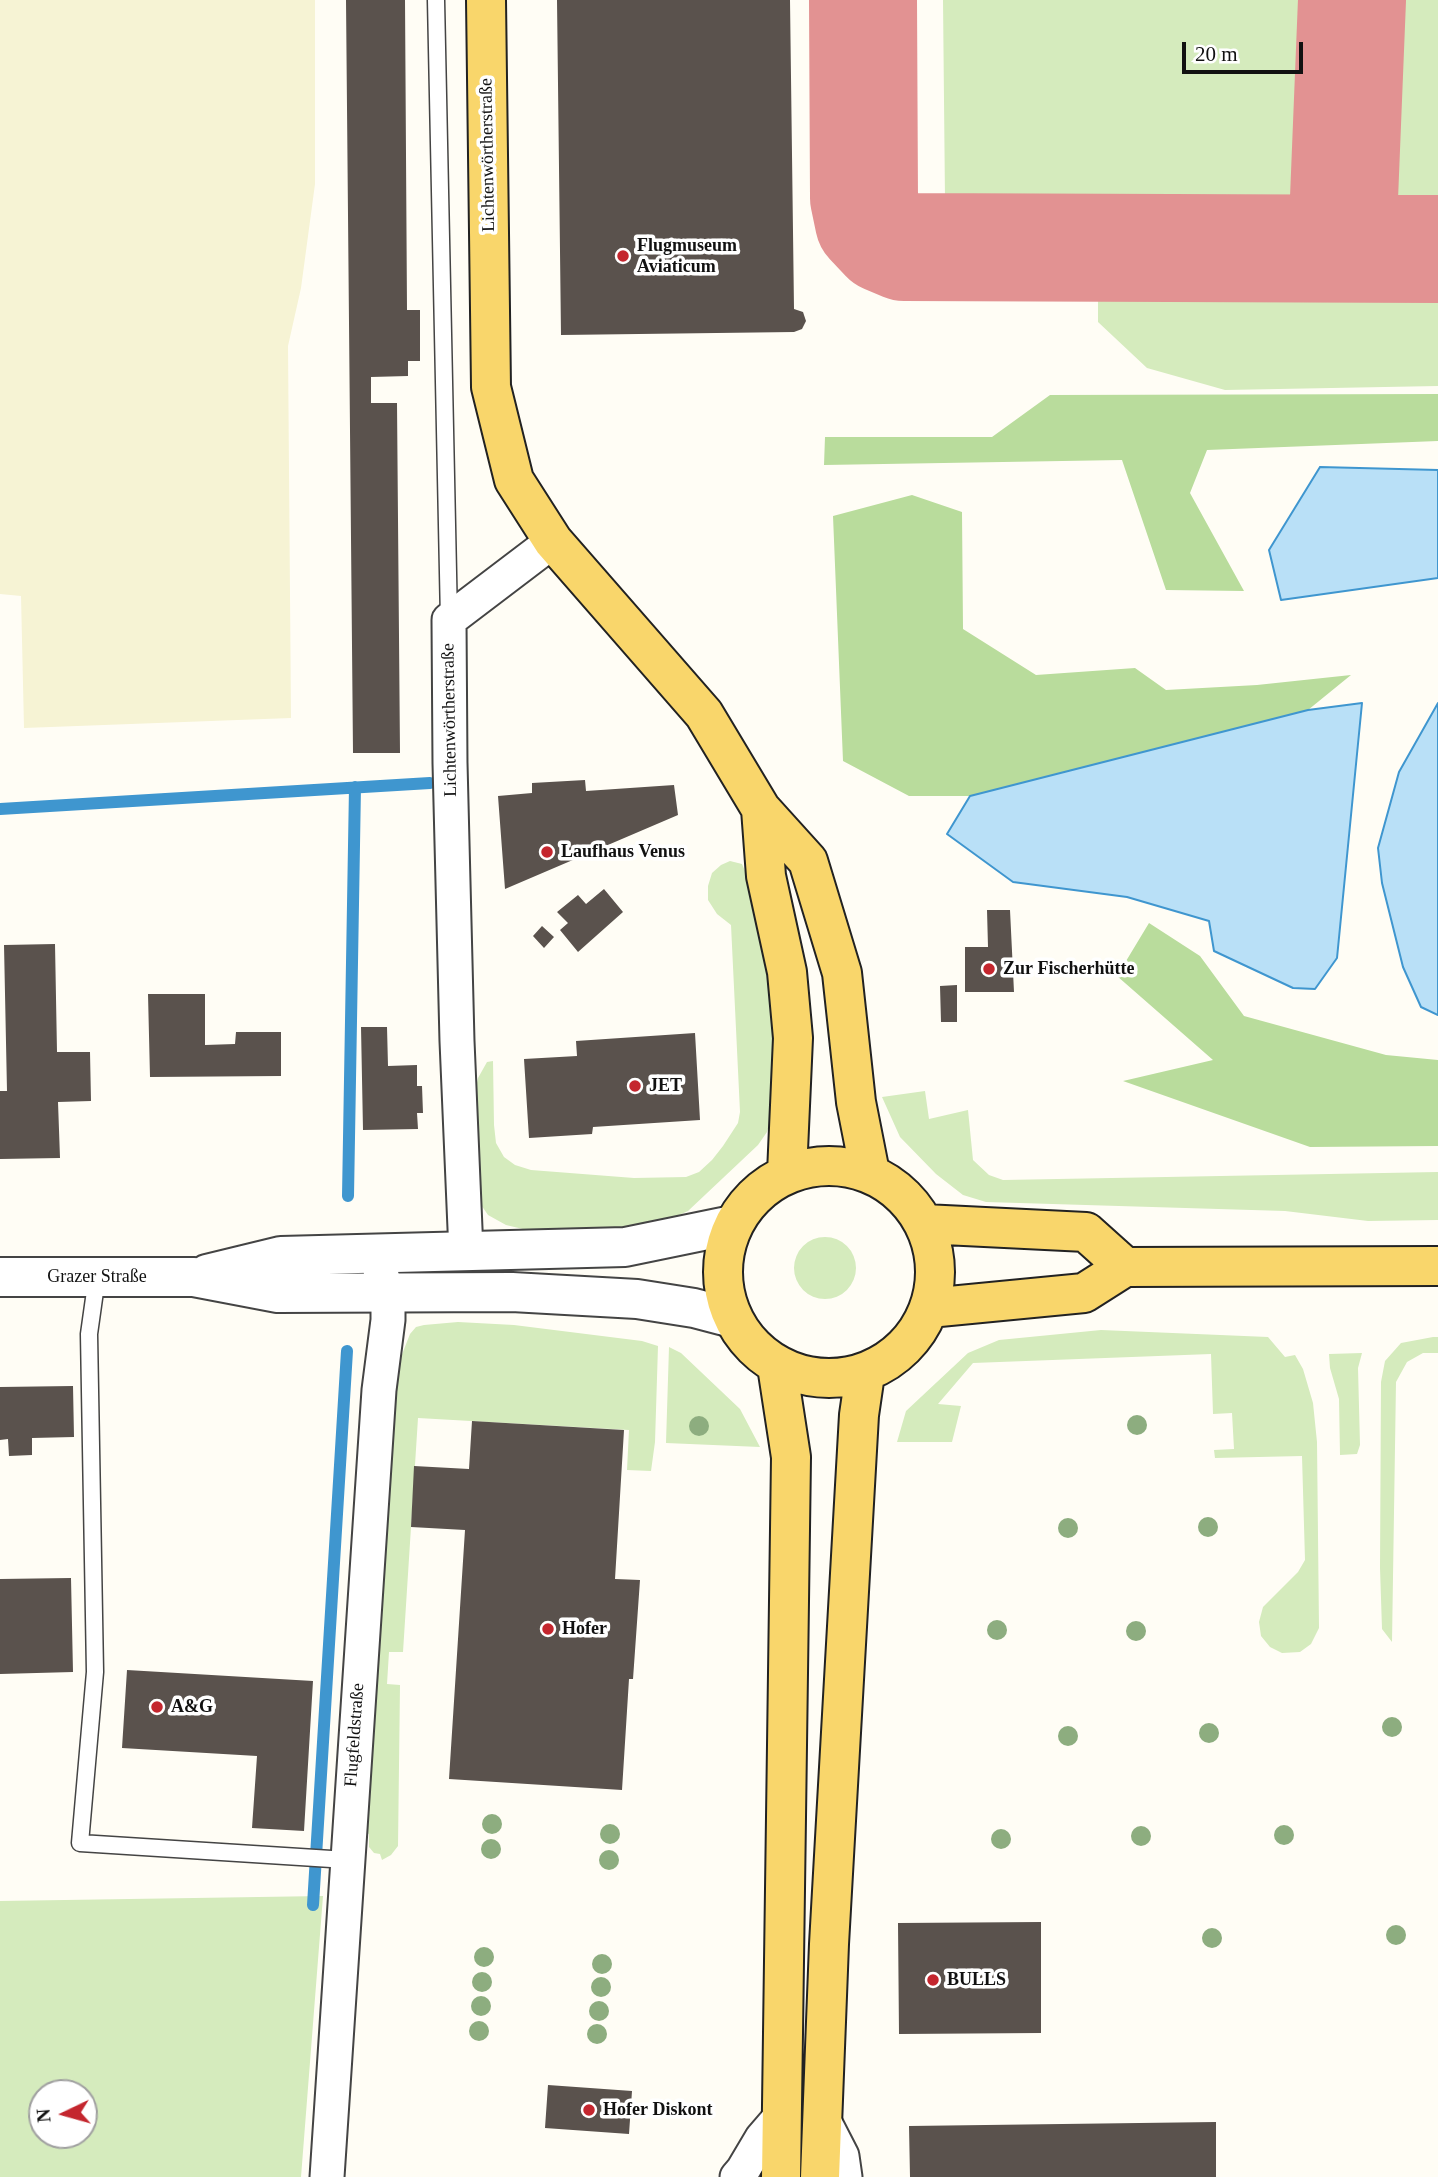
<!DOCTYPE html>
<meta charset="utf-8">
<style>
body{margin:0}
#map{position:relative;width:1438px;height:2177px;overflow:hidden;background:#fffdf5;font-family:Georgia,serif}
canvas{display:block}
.north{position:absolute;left:28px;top:2079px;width:70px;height:70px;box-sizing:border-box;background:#fff;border:2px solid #a0a0a0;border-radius:50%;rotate:265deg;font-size:19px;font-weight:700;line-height:28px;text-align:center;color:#111}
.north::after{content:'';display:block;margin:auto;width:24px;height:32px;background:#c4262e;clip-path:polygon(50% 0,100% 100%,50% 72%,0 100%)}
.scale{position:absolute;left:1182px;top:42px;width:121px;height:32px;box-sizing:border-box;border:4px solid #111;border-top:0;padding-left:9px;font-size:21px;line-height:24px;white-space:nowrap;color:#111;-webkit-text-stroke:5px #fff;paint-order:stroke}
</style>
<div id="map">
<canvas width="1438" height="2177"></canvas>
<div class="north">N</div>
<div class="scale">20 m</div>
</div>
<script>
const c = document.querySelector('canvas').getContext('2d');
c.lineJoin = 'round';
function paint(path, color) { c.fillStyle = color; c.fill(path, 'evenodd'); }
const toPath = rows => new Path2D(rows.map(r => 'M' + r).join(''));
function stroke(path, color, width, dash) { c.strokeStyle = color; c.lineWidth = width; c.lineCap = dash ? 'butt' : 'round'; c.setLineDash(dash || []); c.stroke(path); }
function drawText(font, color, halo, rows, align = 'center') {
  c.font = font + ' Georgia,serif'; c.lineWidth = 7; c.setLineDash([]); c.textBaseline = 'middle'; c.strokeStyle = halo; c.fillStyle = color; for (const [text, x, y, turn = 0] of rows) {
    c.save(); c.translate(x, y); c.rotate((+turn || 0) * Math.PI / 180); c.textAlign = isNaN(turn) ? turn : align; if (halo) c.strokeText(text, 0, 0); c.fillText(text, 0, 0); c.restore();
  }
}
const farmland = toPath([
 [0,0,315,0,315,184,301,288,288,346,291,718,24,728,21,596,0,594]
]);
const green = toPath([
 [943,0,1320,0,1313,167,1302,192,1280,213,1258,219,1107,217,1096,213,1095,200,945,200],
 [1379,0,1438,0,1438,221,1424,221,1396,210,1380,191,1375,177,1372,162],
 [1107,276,1438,279,1438,386,1225,390,1147,368,1098,322,1098,280],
 [730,861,742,864,748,878,770,973,775,1035,772,1115,767,1132,758,1145,688,1211,668,1220,598,1231,527,1230,506,1225,488,1215,479,1202,474,1095,478,1078,487,1062,493,1061,494,1125,496,1143,504,1157,515,1165,531,1170,634,1178,686,1177,699,1172,712,1160,723,1146,738,1123,740,1112,731,925,717,914,708,900,708,886,712,873,721,865],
 [925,1091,929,1119,968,1110,973,1160,989,1175,1003,1180,1438,1172,1438,1220,1368,1221,1285,1211,986,1202,963,1195,936,1174,900,1137,882,1097],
 '794 1268a31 31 0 1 1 62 0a31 31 0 1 1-62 0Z',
 [458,1322,514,1325,642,1341,658,1346,655,1442,651,1471,627,1470,629,1430,418,1418,403,1652,389,1652,387,1684,400,1685,398,1846,391,1855,382,1860,380,1854,374,1853,369,1847,369,1834,366,1833,391,1418,399,1362,410,1334,416,1327,424,1325],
 [1101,1330,1268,1337,1285,1357,1295,1355,1303,1369,1313,1403,1317,1442,1319,1628,1311,1644,1300,1652,1282,1653,1270,1647,1261,1636,1259,1622,1263,1607,1298,1572,1305,1560,1302,1456,1215,1458,1214,1450,1234,1449,1232,1413,1213,1414,1211,1354,973,1363,938,1404,961,1406,952,1442,897,1442,906,1411,968,1353,999,1340],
 [1433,1337,1438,1337,1438,1353,1423,1353,1407,1362,1396,1382,1392,1642,1382,1629,1380,1568,1381,1382,1385,1361,1401,1343],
 [669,1347,681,1353,740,1409,760,1447,666,1443],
 [1362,1353,1358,1368,1360,1445,1357,1454,1340,1455,1339,1399,1330,1368,1329,1354],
 [323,1896,301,2177,0,2177,0,1901],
 [42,2093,84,2093,84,2135,42,2135]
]);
const forest = toPath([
 [1438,394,1438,441,1207,450,1190,493,1244,591,1166,590,1122,460,824,465,825,437,992,437,1050,395],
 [912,495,962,512,963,629,1036,675,1135,668,1166,690,1257,685,1351,675,1308,710,970,796,909,796,843,761,833,516],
 [1149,923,1200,956,1244,1016,1386,1055,1438,1060,1438,1146,1310,1147,1123,1081,1213,1060,1117,976]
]);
const water = toPath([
 [1320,467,1438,470,1438,578,1281,600,1269,550,1320,467],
 [1362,703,1337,958,1315,989,1293,988,1214,951,1209,921,1127,897,1013,882,947,834,970,796,1308,710,1362,703],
 [1438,703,1438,1015,1421,1007,1403,967,1382,883,1378,848,1399,772,1438,703]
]);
const stream = toPath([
 [0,809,430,783],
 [348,1196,355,787],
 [313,1905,347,1351]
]);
const taxiway = toPath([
 [863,0,864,198,869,222,885,239,904,247,1438,249],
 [1342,248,1352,0]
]);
const building = toPath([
 [346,0,405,0,407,310,420,310,420,361,408,361,408,376,371,377,371,403,397,403,400,753,353,753],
 [557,0,790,0,794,309,803,312,806,321,802,329,794,332,561,335],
 [585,780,586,791,674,785,678,815,505,889,498,796,532,793,532,783],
 [604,889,623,912,578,952,560,930,568,923,557,912,578,895,586,904],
 [987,910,1010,910,1014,992,965,992,965,947,988,947],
 [542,926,554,937,544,948,533,936],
 [55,944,57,1052,90,1052,91,1101,58,1102,60,1158,0,1159,0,1091,7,1091,4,945],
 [957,985,957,1022,941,1022,940,986],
 [148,994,205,994,205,1045,235,1044,236,1032,281,1032,281,1076,150,1077],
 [361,1027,387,1027,388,1066,417,1065,417,1086,422,1086,423,1113,417,1113,418,1129,363,1130],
 [695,1033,700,1120,593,1127,592,1134,529,1138,524,1059,577,1056,576,1041],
 [73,1386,74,1437,32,1438,32,1455,9,1456,8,1439,0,1440,0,1387],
 [472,1421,624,1430,615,1579,640,1580,633,1679,629,1679,622,1790,449,1779,465,1530,411,1527,414,1466,469,1469],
 [71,1578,73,1672,0,1674,0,1579],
 [127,1670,313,1681,304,1831,252,1828,257,1756,122,1748],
 [1041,1922,1041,2033,899,2034,898,1923],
 [548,2085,632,2091,629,2134,545,2128],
 [1216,2122,1216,2177,910,2177,909,2126]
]);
const service = toPath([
 [436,0,449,620],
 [97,1277,89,1334,95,1672,80,1843,347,1860]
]);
const minor = toPath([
 [466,1252,457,1041,450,763,449,620,553,541],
 [823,2119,842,2156,845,2177],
 [327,2177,379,1390,388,1320,388,1294,380,1270],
 [737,2177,743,2170,762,2138,781,2116]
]);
const tertiary = toPath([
 [207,1274,281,1256,625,1247,732,1225],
 [0,1277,194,1277,278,1293,512,1292,637,1299,694,1308,732,1318]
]);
const primary = toPath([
 [486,0,491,387,514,480,553,541,704,714,761,809,808,861,842,973,856,1102,870,1173],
 [761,809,766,876,787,972,793,1038,787,1173],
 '723 1272a106 106 0 1 1 212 0a106 106 0 1 1-212 0Z',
 [924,1224,1086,1232,1125,1267],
 [929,1308,1084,1293,1125,1267,1438,1266],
 [777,1366,791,1457,781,2177],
 [820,2177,829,1944,859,1415,865,1374]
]);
const trees = [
 [1137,1425],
 [699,1426],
 [1208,1527],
 [1068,1528],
 [997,1630],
 [1136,1631],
 [1392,1727],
 [1209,1733],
 [1068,1736],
 [492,1824],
 [610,1834],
 [1284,1835],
 [1141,1836],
 [1001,1839],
 [491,1849],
 [609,1860],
 [1396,1935],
 [1212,1938],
 [484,1957],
 [602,1964],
 [482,1982],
 [601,1987],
 [481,2006],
 [599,2011],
 [479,2031],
 [597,2034]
];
const markers = [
 [623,256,7,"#c4262e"],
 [547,852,7,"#c4262e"],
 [989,969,7,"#c4262e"],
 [635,1086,7,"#c4262e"],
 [548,1629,7,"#c4262e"],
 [157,1707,7,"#c4262e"],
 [933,1980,7,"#c4262e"],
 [589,2110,7,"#c4262e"]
];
const streetNames = [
 ["Lichtenwörtherstraße",488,155,-91],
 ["Lichtenwörtherstraße",450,720,-91],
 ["Grazer Straße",97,1277],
 ["Flugfeldstraße",355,1735,-86]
];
const poiNames = [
 ["Flugmuseum",637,246],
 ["Aviaticum",637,267],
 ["Laufhaus Venus",561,852],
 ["Zur Fischerhütte",1003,969],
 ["JET",649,1086],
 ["Hofer",562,1629],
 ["A&G",171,1707],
 ["BULLS",947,1980],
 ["Hofer Diskont",603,2110]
];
paint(farmland, '#f6f3d4');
paint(green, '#d5ebbd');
paint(forest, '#b9dc9c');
paint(water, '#b9e0f7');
stroke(water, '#3f96cf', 2);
stroke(stream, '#3f96cf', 12);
stroke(taxiway, '#e29292', 108);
paint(building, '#5a524d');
stroke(service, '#444', 19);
stroke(minor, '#444', 37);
stroke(tertiary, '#444', 42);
stroke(primary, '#222', 42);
stroke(service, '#fff', 16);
stroke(minor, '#fff', 33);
stroke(tertiary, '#fff', 38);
stroke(primary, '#f9d66b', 38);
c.fillStyle = '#8dad7f';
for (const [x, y] of trees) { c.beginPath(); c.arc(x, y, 10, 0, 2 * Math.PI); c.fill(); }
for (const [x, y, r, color] of markers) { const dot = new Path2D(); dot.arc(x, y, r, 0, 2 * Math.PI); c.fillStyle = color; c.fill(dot); stroke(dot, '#fff', 2.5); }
drawText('18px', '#111', '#fff', streetNames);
drawText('bold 18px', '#111', '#fff', poiNames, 'left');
</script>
